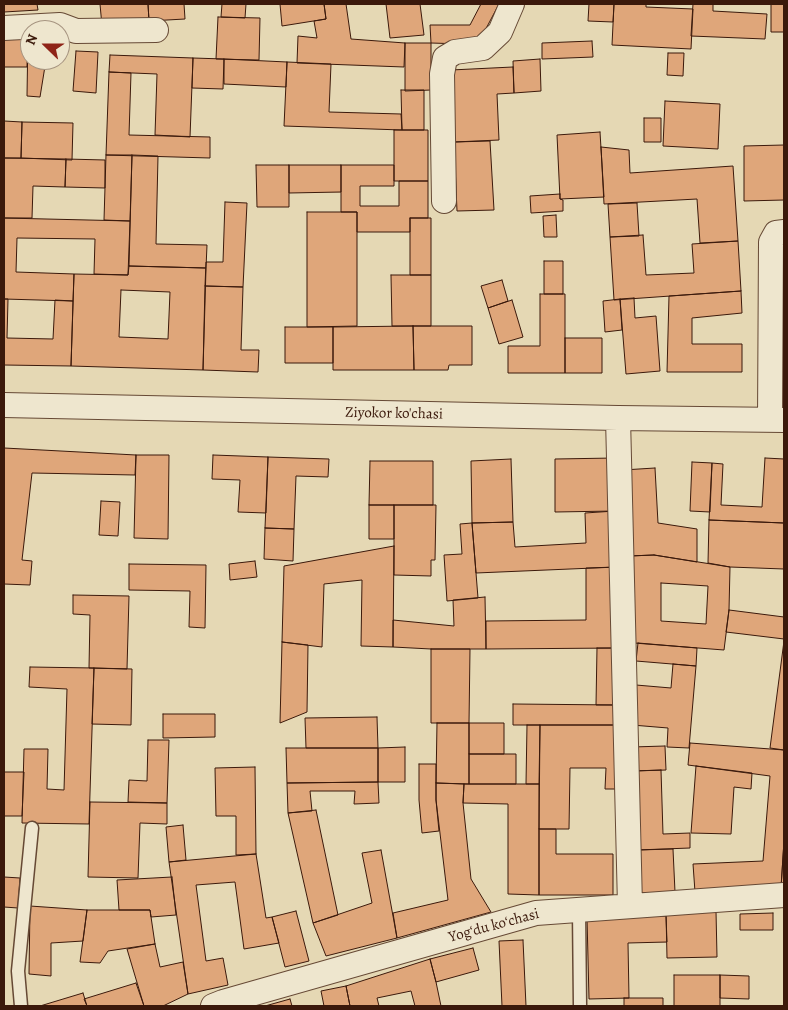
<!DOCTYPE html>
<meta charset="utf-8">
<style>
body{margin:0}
#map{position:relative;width:788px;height:1010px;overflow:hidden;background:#e5d8b4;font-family:Alegreya,serif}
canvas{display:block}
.frame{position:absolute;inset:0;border:5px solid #3b190b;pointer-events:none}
.north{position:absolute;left:20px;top:20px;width:50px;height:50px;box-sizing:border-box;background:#eee6ce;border:1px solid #a69480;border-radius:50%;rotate:292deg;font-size:14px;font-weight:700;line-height:20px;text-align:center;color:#3b190b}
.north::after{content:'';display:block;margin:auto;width:18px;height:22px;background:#8f2418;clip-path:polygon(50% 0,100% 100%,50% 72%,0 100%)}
</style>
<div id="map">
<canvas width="788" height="1010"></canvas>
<div class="frame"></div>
<div class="north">N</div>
</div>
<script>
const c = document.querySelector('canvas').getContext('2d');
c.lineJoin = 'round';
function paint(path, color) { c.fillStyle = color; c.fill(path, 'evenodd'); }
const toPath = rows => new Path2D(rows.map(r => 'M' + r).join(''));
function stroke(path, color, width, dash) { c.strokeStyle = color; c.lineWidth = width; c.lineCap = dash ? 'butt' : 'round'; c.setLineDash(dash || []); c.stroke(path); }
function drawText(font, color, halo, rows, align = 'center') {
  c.font = font + ' Alegreya,serif'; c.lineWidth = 4; c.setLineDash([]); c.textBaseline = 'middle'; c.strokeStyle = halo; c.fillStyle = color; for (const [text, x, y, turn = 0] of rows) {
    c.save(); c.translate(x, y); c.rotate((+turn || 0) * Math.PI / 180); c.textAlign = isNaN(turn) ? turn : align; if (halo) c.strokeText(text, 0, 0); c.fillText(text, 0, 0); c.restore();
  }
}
const building = toPath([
 [4,4,37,4,38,10,4,12,4,4],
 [100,4,148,4,149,21,102,26,100,4],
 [148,4,184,4,185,19,149,21,148,4],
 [222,4,246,4,245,18,221,17,222,4],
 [280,4,324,4,326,19,282,26,280,4],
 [324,4,346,4,351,39,405,43,404,67,297,63,298,36,317,38,314,21,326,19,324,4],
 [386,4,420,4,424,35,390,38,386,4],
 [481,4,499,4,481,38,463,44,431,43,430,25,470,25,481,4],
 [589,4,614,4,613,22,588,21,589,4],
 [614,4,646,4,646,7,693,9,691,49,612,45,614,4],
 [693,4,713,4,713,11,767,14,765,39,691,36,693,4],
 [771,4,784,4,784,32,771,32,771,4],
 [218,17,260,18,259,60,216,59,218,17],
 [4,32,28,33,27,67,4,67,4,75,4,32],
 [28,33,30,33,30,60,46,60,40,97,27,96,28,33],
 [592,41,593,57,542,59,542,43,592,41],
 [405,43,431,43,431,90,405,91,405,43],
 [76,51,98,52,96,93,73,91,76,51],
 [668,53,684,53,683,76,667,75,668,53],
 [110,55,193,58,190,137,155,135,157,74,109,72,110,55],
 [193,58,224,59,223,89,192,88,193,58],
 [224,59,287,62,286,87,224,84,224,59],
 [540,59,541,91,514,93,513,61,540,59],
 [287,62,331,64,329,112,401,114,402,130,284,126,287,62],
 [513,67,514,93,497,94,499,140,454,142,451,70,513,67],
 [109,72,131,73,129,135,210,137,210,158,106,155,109,72],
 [401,90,424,90,424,130,402,130,401,90],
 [665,101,720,104,718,149,663,146,665,101],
 [644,118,661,118,661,142,644,142,644,118],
 [4,121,22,122,21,158,4,158,4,121],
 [22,122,73,123,72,160,21,158,22,122],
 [394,130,428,130,428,181,394,181,394,130],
 [600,132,604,197,560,199,557,135,600,132],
 [490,141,494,210,457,211,454,142,490,141],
 [784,145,784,200,744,201,744,146,784,145],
 [601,147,629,150,630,173,733,166,738,241,700,243,697,199,604,204,601,147],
 [106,155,132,155,130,221,104,220,106,155],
 [132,155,158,156,156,244,207,245,206,268,129,266,132,155],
 [4,158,66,159,65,187,33,186,32,218,4,218,4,158],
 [66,159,105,160,105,188,65,187,66,159],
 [256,165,289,165,289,207,257,207,256,165],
 [289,165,341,165,341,192,289,193,289,165],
 [341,165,394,165,394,186,360,186,360,206,399,206,399,181,428,181,428,218,410,218,410,232,357,232,357,212,341,212,341,165],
 [560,194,560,199,563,200,563,211,531,213,530,196,560,194],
 [225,202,247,203,243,287,205,286,206,262,223,262,225,202],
 [637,203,639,236,610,237,608,204,637,203],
 [307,212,357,212,357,326,307,327,307,212],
 [556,215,557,237,544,237,543,216,556,215],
 [4,218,130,221,128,275,94,274,95,239,17,238,16,272,74,274,73,301,4,299,4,218],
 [410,218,431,218,431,275,410,275,410,218],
 [643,235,646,275,694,273,692,244,738,241,741,291,614,300,610,237,643,235],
 [544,261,563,261,563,294,544,294,544,261],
 [129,266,206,268,203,370,71,366,74,274,128,275,129,266],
 [121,290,170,292,168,339,119,337,121,290],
 [391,275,431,275,431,326,392,326,391,275],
 [502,280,508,301,488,308,481,286,502,280],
 [205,286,243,287,241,350,259,350,258,372,203,370,205,286],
 [741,291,742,313,692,318,692,344,742,344,742,372,667,372,669,296,741,291],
 [540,294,565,294,565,373,508,373,508,346,540,346,540,294],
 [634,298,635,318,656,316,660,371,626,374,620,299,634,298],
 [4,299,8,299,7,338,53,339,55,300,73,301,71,366,4,365,4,299],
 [620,299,622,330,605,332,603,301,620,299],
 [512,300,523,337,499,344,488,308,512,300],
 [413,326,472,326,472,365,449,365,448,370,414,370,413,326],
 [413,326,414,370,333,370,333,327,413,326],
 [285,327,333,327,333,363,285,363,285,327],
 [565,338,602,338,602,373,565,373,565,338],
 [4,448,136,455,135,475,32,473,22,560,32,561,30,585,4,584,4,448],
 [136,455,169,455,168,539,134,538,136,455],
 [213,455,268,457,266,513,238,512,240,480,212,479,213,455],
 [268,457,329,459,328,477,296,476,294,529,265,528,268,457],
 [615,458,615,511,555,512,555,459,615,458],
 [765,458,784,459,784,523,709,520,712,463,723,464,721,505,762,507,765,458],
 [511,459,513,522,472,523,471,461,511,459],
 [370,461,433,461,433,505,369,505,370,461],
 [692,462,712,463,710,512,690,511,692,462],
 [655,468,658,523,697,529,697,562,654,555,629,556,623,470,655,468],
 [101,501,120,502,118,536,99,535,101,501],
 [369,505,394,505,394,539,369,539,369,505],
 [394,505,436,505,435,560,431,560,431,576,394,575,394,505],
 [615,511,617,567,476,573,472,523,513,522,515,547,586,543,585,513,615,511],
 [709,520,784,523,784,569,730,567,708,563,709,520],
 [472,523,478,598,447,601,444,555,462,554,460,524,472,523],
 [265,528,294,529,293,561,264,559,265,528],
 [394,546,393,647,361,646,362,580,324,584,322,647,282,642,284,566,394,546],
 [654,555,730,567,729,610,724,650,634,643,629,556,654,555],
 [661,583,708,586,706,624,661,621,661,583],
 [255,561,257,577,230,580,229,564,255,561],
 [129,564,206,565,205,628,189,627,190,591,129,590,129,564],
 [617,567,618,648,486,649,486,621,586,620,586,568,617,567],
 [73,595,129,596,127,669,89,668,90,615,73,614,73,595],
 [485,597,486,649,431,649,393,647,393,620,454,626,453,600,485,597],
 [729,610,784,617,784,639,726,632,729,610],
 [784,641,784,750,770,748,784,641],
 [282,642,308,645,307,712,280,723,282,642],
 [638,643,697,648,696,666,636,661,638,643],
 [597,648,618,648,618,705,596,705,597,648],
 [431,649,470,649,469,723,431,723,431,649],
 [673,664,696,666,689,748,667,747,668,728,632,725,636,685,671,688,673,664],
 [30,667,94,668,89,824,22,823,24,749,48,749,47,789,64,790,67,689,29,687,30,667],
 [94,668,132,669,131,725,92,724,94,668],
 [513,704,618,705,618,725,513,725,513,704],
 [163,714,215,714,215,737,163,738,163,714],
 [377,717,378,748,306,748,305,718,377,717],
 [437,723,469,723,469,784,436,783,437,723],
 [469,723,504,723,504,754,469,754,469,723],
 [527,725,540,725,539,784,526,784,527,725],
 [540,725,618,725,617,789,605,789,606,768,570,768,569,829,539,829,540,725],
 [148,740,169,740,167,803,128,802,129,780,147,781,148,740],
 [690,743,784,750,784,841,781,888,695,892,693,864,763,861,770,776,688,765,690,743],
 [665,746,666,770,633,771,632,747,665,746],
 [405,747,405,782,378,782,378,748,405,747],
 [286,748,378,748,378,782,287,783,286,748],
 [469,754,516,754,516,784,469,784,469,754],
 [419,764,436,764,436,800,439,831,422,833,419,800,419,764],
 [696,766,752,773,751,789,734,787,731,834,691,833,696,766],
 [255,767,256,854,236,855,236,816,216,816,215,768,255,767],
 [661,770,663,834,690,833,690,848,637,850,633,771,661,770],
 [4,772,24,772,22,816,4,816,4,772],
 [378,782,379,803,354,804,355,791,310,791,312,811,288,813,287,783,378,782],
 [436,783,464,784,463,803,471,879,491,912,397,938,393,913,448,900,436,800,436,783],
 [464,784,539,784,539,895,508,894,508,804,463,803,464,784],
 [90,802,167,803,167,824,140,823,138,878,88,877,90,802],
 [316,810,338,915,313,923,288,813,316,810],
 [183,825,186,860,169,862,166,827,183,825],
 [539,829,556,829,556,854,613,854,613,895,539,895,539,829],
 [784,841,784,887,781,888,784,841],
 [673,849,675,892,638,893,637,850,673,849],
 [381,850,397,938,326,956,313,923,372,903,362,853,381,850],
 [256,854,266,918,272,917,279,943,244,949,235,882,196,885,206,961,223,958,228,985,188,994,169,862,256,854],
 [4,877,20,878,18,908,4,907,4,877],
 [172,877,176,915,151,917,150,910,119,910,117,880,172,877],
 [30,906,87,910,83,941,51,943,51,976,29,974,30,906],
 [87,910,150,910,155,944,108,951,100,963,80,962,87,910],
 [296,911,309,961,285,967,272,917,296,911],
 [716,911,717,957,667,958,666,912,716,911],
 [773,913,773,930,740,930,740,914,773,913],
 [666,916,667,942,628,943,629,998,589,999,587,918,666,916],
 [523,940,526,1006,502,1006,499,941,523,940],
 [155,944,160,967,183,962,188,994,163,1006,144,1006,127,949,155,944],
 [473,948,479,970,436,982,430,959,473,948],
 [430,959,436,982,441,1006,415,1006,411,991,377,998,379,1006,350,1006,346,986,430,959],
 [674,975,720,975,720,1006,674,1006,674,975],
 [720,975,749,976,749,999,720,998,720,975],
 [136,983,144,1006,87,1006,84,999,136,983],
 [346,986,350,1006,324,1006,321,991,346,986],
 [83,993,87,1006,40,1006,83,993],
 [624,998,663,998,663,1006,624,1006,624,998],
 [290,999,292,1006,265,1006,290,999]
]);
const lane = toPath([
 [579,910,580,1006],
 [21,1006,18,971,32,828]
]);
const street = toPath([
 [4,28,60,25,76,31,156,30],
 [444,201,442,74,445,58,455,52,483,48,500,32,512,4],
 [4,405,618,418,784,420],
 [618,418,630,906],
 [770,420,771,242,776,233,784,232],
 [213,1006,223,1002,536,913,784,895]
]);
const streetNames = [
 ["Ziyokor ko'chasi",394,414,1],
 ["Yogʻdu koʻchasi",494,926,-15]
];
paint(building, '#dfa67a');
stroke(building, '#3b190b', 1);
stroke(lane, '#664935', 15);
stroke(street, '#664935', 26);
stroke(lane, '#eee6ce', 12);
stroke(street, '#eee6ce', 24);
drawText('15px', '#3b190b', '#eee6ce', streetNames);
</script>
